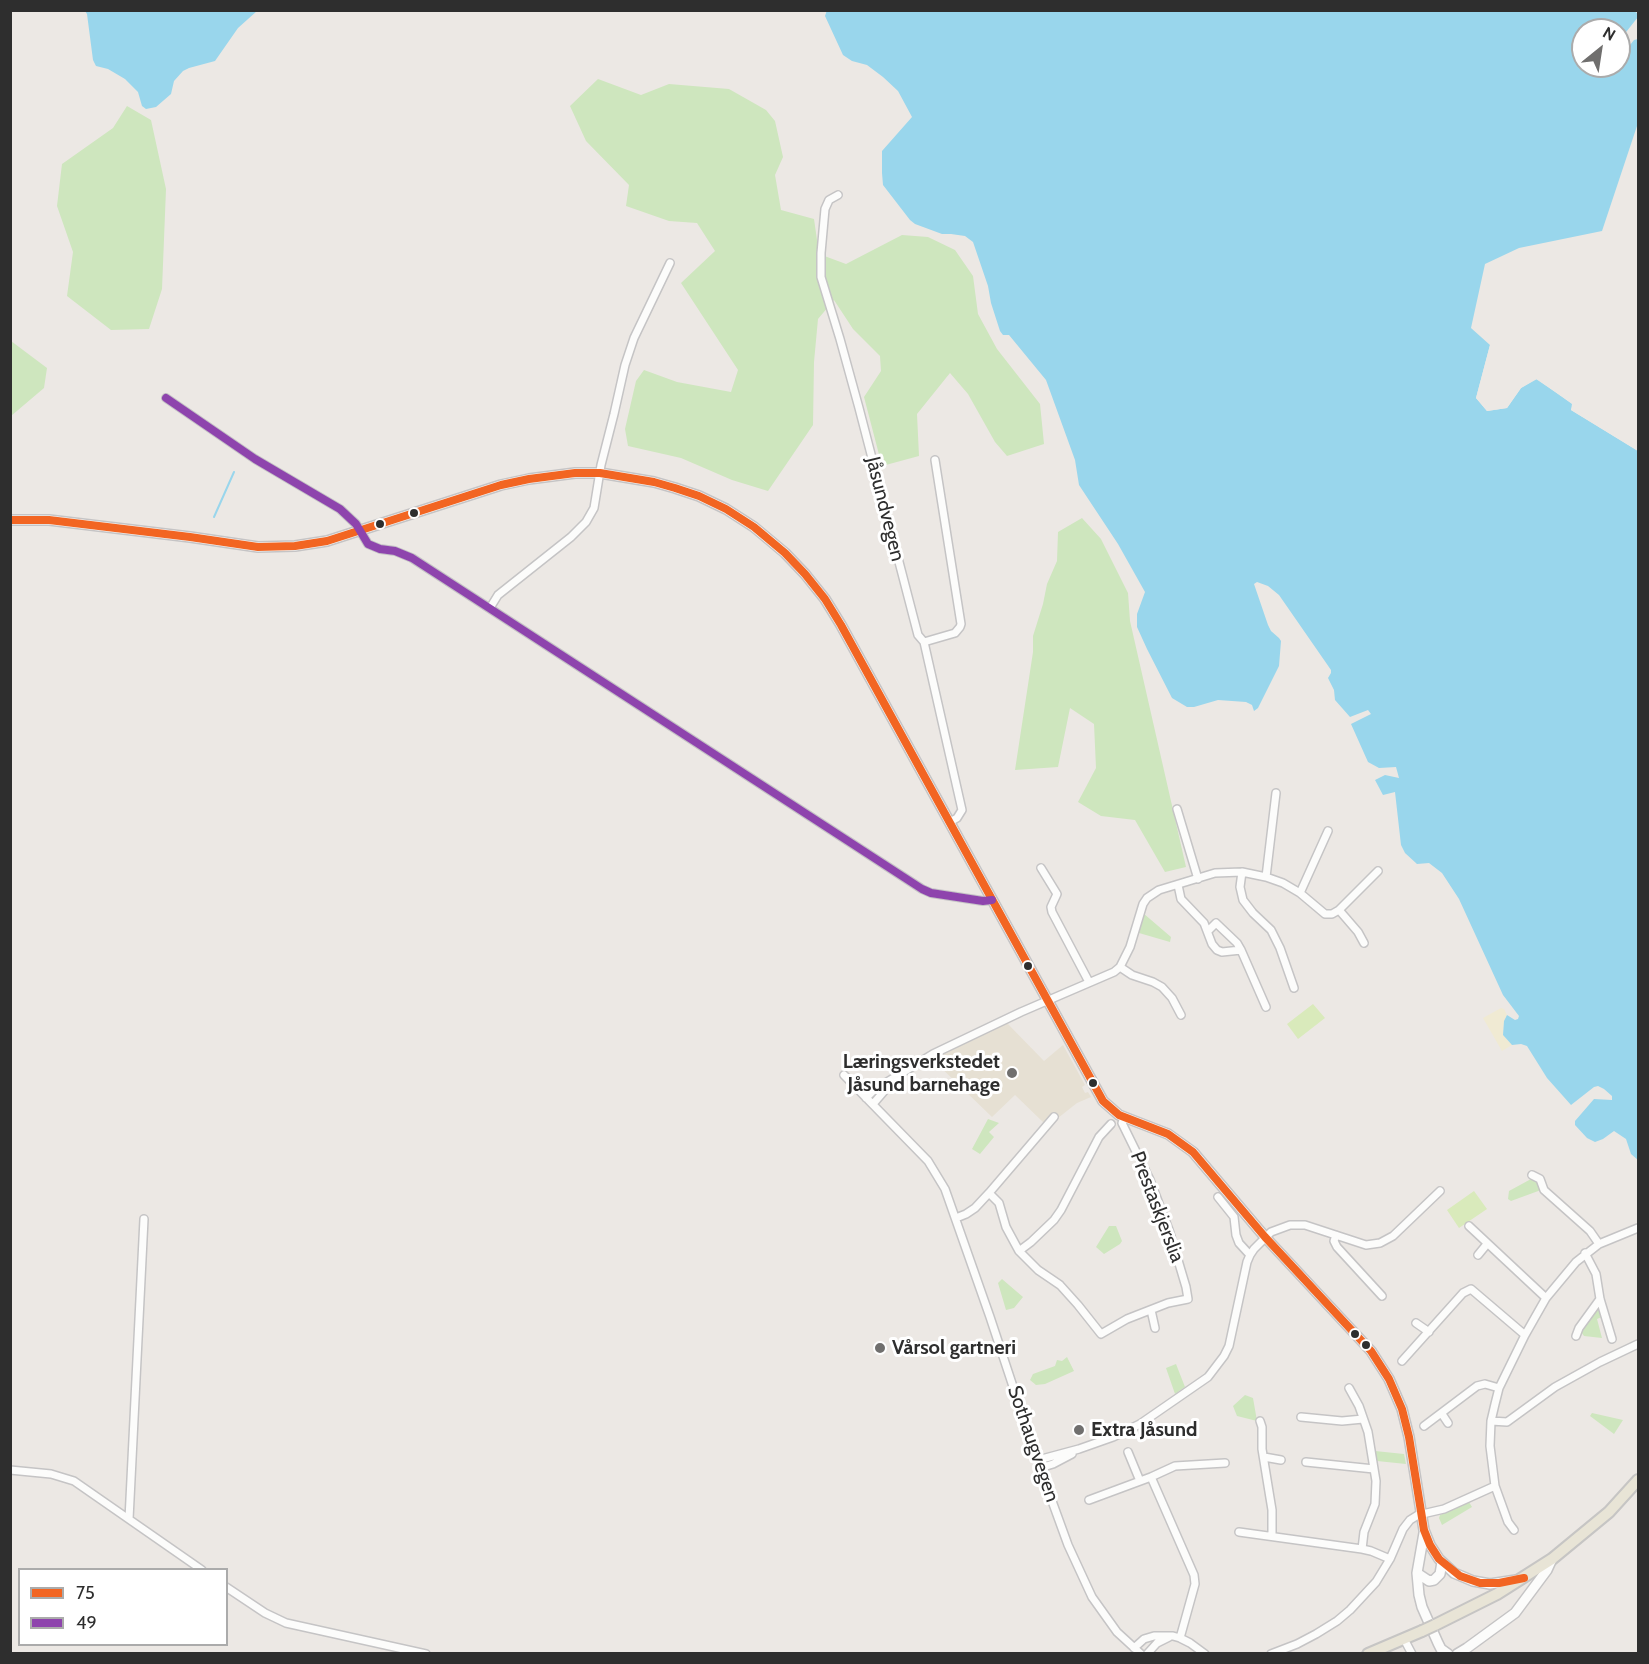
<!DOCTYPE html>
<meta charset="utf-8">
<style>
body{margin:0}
#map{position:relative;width:1649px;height:1664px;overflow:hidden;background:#ece8e4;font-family:Cabin,sans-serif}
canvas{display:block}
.frame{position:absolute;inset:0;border:12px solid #2e2e2e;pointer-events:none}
.legend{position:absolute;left:18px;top:1568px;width:210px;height:78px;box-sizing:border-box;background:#fff;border:2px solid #ababab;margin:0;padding:8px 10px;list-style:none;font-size:18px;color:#2e2e2e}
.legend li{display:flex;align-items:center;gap:12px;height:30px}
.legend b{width:30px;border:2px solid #ababab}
.north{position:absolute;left:1571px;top:18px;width:60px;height:60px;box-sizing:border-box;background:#fff;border:2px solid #ababab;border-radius:50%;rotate:30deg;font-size:16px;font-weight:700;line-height:24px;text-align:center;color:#2e2e2e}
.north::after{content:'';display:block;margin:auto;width:21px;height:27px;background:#706f6e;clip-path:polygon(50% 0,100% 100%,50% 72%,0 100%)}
</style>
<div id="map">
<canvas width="1649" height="1664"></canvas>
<div class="frame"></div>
<ul class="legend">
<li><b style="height:8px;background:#f26522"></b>75</li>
<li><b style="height:8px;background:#8e44ad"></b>49</li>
</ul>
<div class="north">N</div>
</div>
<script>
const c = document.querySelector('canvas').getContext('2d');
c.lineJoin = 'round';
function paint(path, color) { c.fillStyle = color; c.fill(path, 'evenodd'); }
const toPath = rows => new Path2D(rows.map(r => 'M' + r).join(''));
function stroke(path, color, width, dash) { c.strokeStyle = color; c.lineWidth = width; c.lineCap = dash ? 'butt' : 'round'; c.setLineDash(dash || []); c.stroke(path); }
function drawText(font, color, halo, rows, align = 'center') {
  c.font = font + ' Cabin,sans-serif'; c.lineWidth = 6; c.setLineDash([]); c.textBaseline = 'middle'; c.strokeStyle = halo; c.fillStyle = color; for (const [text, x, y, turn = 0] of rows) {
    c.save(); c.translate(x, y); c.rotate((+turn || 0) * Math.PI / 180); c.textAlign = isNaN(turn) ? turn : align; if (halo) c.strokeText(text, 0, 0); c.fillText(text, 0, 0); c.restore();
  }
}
const education = toPath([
 [1007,1023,1044,1061,1063,1045,1085,1085,1082,1087,1085,1093,1088,1092,1091,1097,1077,1103,1058,1118,1053,1114,1044,1123,1015,1095,992,1117,932,1059,967,1040]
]);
const green = toPath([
 [598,79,641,95,669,84,729,89,766,110,775,121,783,157,775,175,781,210,814,219,819,254,846,264,902,235,928,237,955,250,973,276,978,314,997,349,1040,404,1044,444,1007,456,995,442,968,394,950,373,917,414,919,456,882,466,864,397,881,371,880,356,853,329,834,300,818,319,814,362,813,425,768,491,732,480,681,458,628,446,625,429,636,381,644,370,677,382,731,392,738,370,681,283,715,251,697,223,669,221,626,206,629,185,586,141,570,106],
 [127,106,151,120,166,189,162,289,149,329,111,330,67,296,73,252,57,206,62,164,113,128],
 [11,341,47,368,44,388,11,416],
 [1082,518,1101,539,1128,593,1130,621,1186,867,1165,872,1135,820,1101,816,1078,802,1096,768,1094,724,1070,708,1058,767,1015,770,1033,652,1033,636,1043,604,1047,584,1057,561,1058,532],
 [1143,913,1171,937,1170,942,1139,933],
 [988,1119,999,1123,989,1132,994,1137,980,1154,972,1149],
 [1531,1179,1537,1180,1541,1190,1511,1201,1508,1199,1509,1191],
 [1109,1226,1116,1226,1122,1241,1120,1244,1104,1254,1096,1247],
 [1002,1279,1023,1297,1014,1308,1006,1310,998,1283],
 [1598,1310,1603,1312,1604,1316,1597,1319,1602,1338,1584,1336,1581,1332,1581,1329,1594,1311],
 [1067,1357,1074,1371,1045,1384,1036,1385,1030,1380,1033,1374,1055,1366,1057,1360,1062,1361],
 [1176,1364,1185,1387,1175,1394,1166,1368],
 [1245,1395,1253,1398,1257,1421,1237,1416,1233,1406],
 [1592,1413,1623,1420,1614,1434,1590,1416],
 [1375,1451,1404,1454,1406,1464,1377,1461],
 [1469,1502,1472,1507,1442,1525,1439,1518,1440,1515]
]);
const sand = toPath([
 [1501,1008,1504,1009,1507,1015,1504,1021,1503,1035,1512,1045,1502,1051,1483,1018]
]);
const pitch = toPath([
 [1313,1004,1325,1018,1298,1039,1287,1024],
 [1474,1191,1487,1209,1459,1228,1447,1210]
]);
const water = toPath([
 [827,10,1633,10,1638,14,1638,17,1619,41,1619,30,1583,30,1583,66,1619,66,1619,46,1623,54,1634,40,1638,39,1638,123,1602,231,1519,248,1485,264,1471,328,1490,345,1476,398,1487,411,1507,408,1521,388,1536,379,1573,404,1571,410,1638,451,1638,1160,1631,1154,1626,1139,1614,1131,1603,1139,1595,1142,1587,1138,1575,1125,1575,1121,1594,1099,1612,1100,1612,1096,1604,1089,1598,1086,1594,1087,1571,1105,1547,1078,1527,1046,1521,1044,1512,1045,1503,1035,1504,1021,1507,1015,1515,1020,1518,1019,1519,1016,1503,995,1459,899,1442,873,1429,863,1417,864,1405,853,1401,845,1395,792,1383,795,1375,780,1385,775,1399,778,1396,767,1379,768,1368,762,1351,724,1371,714,1368,710,1350,717,1335,700,1334,690,1328,678,1331,673,1331,670,1279,595,1268,586,1257,582,1254,584,1268,625,1271,631,1279,638,1281,641,1279,666,1258,708,1254,711,1252,705,1246,702,1218,700,1194,707,1187,707,1172,698,1147,649,1137,627,1137,614,1145,592,1118,544,1079,485,1075,460,1046,380,1009,335,1003,335,1000,331,991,303,988,286,973,242,965,236,951,234,942,234,915,224,910,220,883,185,882,173,882,151,912,117,898,91,883,77,867,65,852,61,843,55,825,16],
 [85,11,257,11,238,28,215,61,189,68,183,71,174,81,171,94,156,107,146,109,142,106,138,92,125,79,108,69,96,66,93,60,87,14]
]);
const pier = toPath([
 [1490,345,1492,346,1479,398,1488,407,1505,405,1519,385,1537,376,1575,402,1576,404,1574,408,1638,448,1638,451,1571,410,1572,404,1537,379,1521,388,1507,408,1487,411,1476,398]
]);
const stream = toPath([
 [214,517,234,472]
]);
const minor = toPath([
 [838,195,829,200,825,209,821,253,821,277,840,339,859,408,918,635,924,642,962,810,957,818,950,822],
 [166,398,255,459,340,509,356,524,368,544,380,549,395,551,412,558,922,889,931,893,983,901,992,900],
 [490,608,498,595,571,537,586,522,594,508,601,465,614,414,625,365,634,338,670,263],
 [924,642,955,633,960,627,961,624,935,460],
 [1177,809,1198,879],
 [1041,868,1057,894,1051,907,1052,912,1089,982],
 [1242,872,1240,887,1243,900,1253,913,1271,930,1280,948,1294,988],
 [1266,877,1276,793],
 [1178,885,1181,899,1204,923,1212,944,1217,950,1222,952,1241,950],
 [1300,893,1328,831],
 [1339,910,1358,932,1364,943],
 [1208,931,1216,923,1237,943,1241,950,1266,1007],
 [1120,967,1132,975,1153,982,1162,987,1172,998,1181,1015],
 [844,1075,928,1161,945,1189,990,1317,1040,1468,1068,1545,1092,1597,1117,1632,1141,1654],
 [866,1098,874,1090,933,1054,1021,1012,1114,972,1120,967,1130,947,1143,904,1147,898,1159,890,1215,873,1242,872,1266,877,1283,883,1300,893,1325,914,1332,914,1339,910,1378,871],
 [873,1104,892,1082],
 [1532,1175,1540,1179,1544,1190,1590,1231,1599,1244],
 [989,1193,999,1203,1006,1227,1019,1251,1038,1270,1060,1285,1078,1305,1101,1334,1127,1319,1168,1303,1188,1299,1186,1287,1169,1230,1150,1180,1122,1123,1124,1117],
 [1218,1197,1234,1217,1236,1235,1239,1243,1250,1255],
 [956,1218,966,1214,975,1208,989,1193,1054,1117],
 [1469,1226,1546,1298],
 [1336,1235,1334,1241,1337,1247,1382,1296],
 [1019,1251,1031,1242,1054,1220,1061,1210,1099,1137,1111,1124],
 [1585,1253,1596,1274,1600,1299,1612,1339],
 [1478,1255,1487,1244],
 [1151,1310,1155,1328],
 [1416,1323,1429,1332],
 [1576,1336,1579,1328,1600,1299],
 [1402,1361,1463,1293,1471,1289,1525,1335],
 [1349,1388,1359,1406,1368,1432,1376,1481,1375,1504,1364,1532,1362,1549],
 [1442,1414,1448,1423],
 [1301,1417,1342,1421,1363,1419],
 [1260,1421,1262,1427,1262,1449,1272,1510,1272,1536],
 [1491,1421,1507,1422,1555,1387,1600,1362,1638,1344],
 [1424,1426,1477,1386,1485,1384,1499,1388],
 [1128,1452,1140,1481],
 [1264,1457,1281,1460],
 [1038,1460,1079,1449,1113,1437,1140,1424,1208,1377,1224,1356,1229,1346,1247,1262,1250,1255,1254,1249,1271,1232,1290,1225,1305,1225,1366,1245,1380,1243,1393,1236,1440,1191],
 [1306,1462,1374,1469],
 [1040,1468,1053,1464,1072,1454],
 [10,1470,51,1474,74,1481,202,1570],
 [1151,1477,1194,1575,1195,1584,1180,1638],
 [1495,1486,1508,1522,1514,1530],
 [1089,1500,1151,1477,1175,1466,1225,1463],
 [129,1519,144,1219],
 [1239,1532,1362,1549,1371,1551,1390,1559],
 [226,1587,265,1613,286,1623,426,1654],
 [1404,1639,1412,1654],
 [1134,1648,1144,1639,1154,1636,1173,1636,1180,1638,1190,1643,1205,1654],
 [1147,1654,1157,1643,1169,1637],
 [1271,1654,1297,1644,1316,1634,1337,1621,1350,1610,1376,1582,1390,1559,1403,1529,1410,1520,1418,1515,1444,1509,1495,1486,1490,1446,1491,1421,1495,1404,1499,1388,1525,1335,1546,1298,1576,1262,1599,1244,1638,1228]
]);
const secondary = toPath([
 [10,520,49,520,190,537,258,547,295,546,327,541,501,485,529,479,575,473,600,473,654,482,675,488,699,496,726,509,754,527,785,553,805,574,825,599,841,625,1103,1101,1119,1115,1168,1134,1193,1152,1265,1237,1371,1351,1389,1379,1402,1409,1409,1437,1424,1530,1430,1545,1439,1559,1454,1573,1473,1581,1490,1584,1516,1580],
 [1424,1533,1417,1573,1419,1595,1422,1607,1438,1643,1441,1649,1448,1654],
 [1417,1573,1429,1581,1434,1580,1440,1574,1442,1562],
 [1457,1654,1467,1648,1515,1613,1547,1570,1552,1559]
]);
const primary = toPath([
 [1435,1625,1497,1594,1552,1559,1609,1512,1638,1480],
 [1368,1654,1422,1631]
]);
const primaryBridge = toPath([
 [1422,1631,1435,1625]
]);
const bus1 = toPath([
 [10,520,49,520,190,537,258,547,295,546,327,541,501,485,529,479,575,473,600,473,654,482,675,488,699,496,726,509,754,527,785,553,805,574,825,599,841,625,1103,1101,1119,1115,1168,1134,1193,1152,1265,1237,1371,1351,1389,1379,1402,1409,1409,1437,1424,1530,1430,1545,1439,1559,1460,1576,1480,1583,1499,1583,1524,1578]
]);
const bus2 = toPath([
 [166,398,255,459,340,509,356,524,368,544,380,549,395,551,412,558,922,889,931,893,983,901,992,900]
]);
const markers = [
 [414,513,5,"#2e2e2e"],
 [380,524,5,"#2e2e2e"],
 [1028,966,5,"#2e2e2e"],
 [1012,1073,6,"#706f6e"],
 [1093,1083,5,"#2e2e2e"],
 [1355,1334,5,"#2e2e2e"],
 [1366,1345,5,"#2e2e2e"],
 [880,1348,6,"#706f6e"],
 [1079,1430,6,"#706f6e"]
];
const streetNames = [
 ["Jåsundvegen",885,509,76],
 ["Prestaskjerslia",1157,1207,69],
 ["Sothaugvegen",1033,1444,71]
];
const poiNames = [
 ["Læringsverkstedet",1000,1062,"right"],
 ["Jåsund barnehage",1000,1085,"right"],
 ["Vårsol gartneri",892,1348],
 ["Extra Jåsund",1091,1430]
];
paint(education, '#e6e0d3');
paint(green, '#cee6be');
paint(sand, '#f0ead3');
paint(pitch, '#d9eabb');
paint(water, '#99d6ec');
paint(pier, '#ece8e4');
stroke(stream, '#99d6ec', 2);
stroke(minor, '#c5c4c5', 10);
stroke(secondary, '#c5c4c5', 12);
stroke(primary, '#c6c5c4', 14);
stroke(minor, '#fcfcfb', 7);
stroke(secondary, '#fcfcfb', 9);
stroke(primary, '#e8e4d6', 10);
stroke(primaryBridge, '#c6c5c4', 14, []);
stroke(primaryBridge, '#e8e4d6', 10);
stroke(bus1, '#f26522', 8);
stroke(bus2, '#8e44ad', 8);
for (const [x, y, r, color] of markers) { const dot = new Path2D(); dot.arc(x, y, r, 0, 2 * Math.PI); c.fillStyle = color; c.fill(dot); stroke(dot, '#fff', 2); }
drawText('20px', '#2e2e2e', '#fff', streetNames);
drawText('bold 20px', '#2e2e2e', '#fff', poiNames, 'left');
</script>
